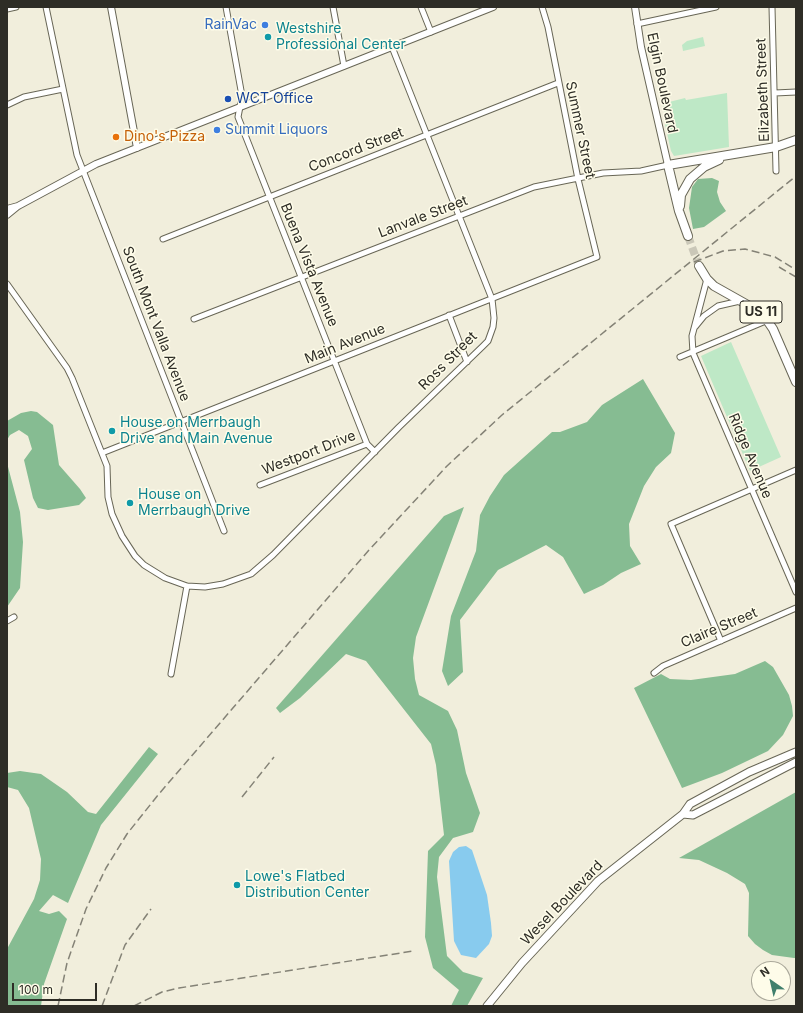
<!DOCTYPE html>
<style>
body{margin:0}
#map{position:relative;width:803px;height:1013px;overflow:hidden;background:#f1eedc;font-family:Inter,sans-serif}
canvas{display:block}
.frame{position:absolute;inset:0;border:8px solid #2e2d26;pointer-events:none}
.north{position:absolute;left:751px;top:961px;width:40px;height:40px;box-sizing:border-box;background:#fefce9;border:1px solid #aba99b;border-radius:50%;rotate:326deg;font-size:11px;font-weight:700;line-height:16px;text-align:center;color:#2e2d26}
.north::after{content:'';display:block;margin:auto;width:14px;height:18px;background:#407f6c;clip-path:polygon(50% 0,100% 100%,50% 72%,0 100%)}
.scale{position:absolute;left:12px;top:983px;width:85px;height:18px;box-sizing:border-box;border:2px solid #2e2d26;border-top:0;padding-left:5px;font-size:12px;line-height:14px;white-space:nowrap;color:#2e2d26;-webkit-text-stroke:3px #fefce9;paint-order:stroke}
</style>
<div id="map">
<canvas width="803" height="1013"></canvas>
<div class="frame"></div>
<div class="north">N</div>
<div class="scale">100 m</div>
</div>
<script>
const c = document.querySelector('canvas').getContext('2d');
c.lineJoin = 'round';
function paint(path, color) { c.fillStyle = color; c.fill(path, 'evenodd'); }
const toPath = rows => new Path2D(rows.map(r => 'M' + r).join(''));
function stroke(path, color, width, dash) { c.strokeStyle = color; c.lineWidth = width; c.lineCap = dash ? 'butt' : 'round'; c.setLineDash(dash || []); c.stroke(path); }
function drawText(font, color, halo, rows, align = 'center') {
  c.font = font + ' Inter,sans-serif'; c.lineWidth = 3; c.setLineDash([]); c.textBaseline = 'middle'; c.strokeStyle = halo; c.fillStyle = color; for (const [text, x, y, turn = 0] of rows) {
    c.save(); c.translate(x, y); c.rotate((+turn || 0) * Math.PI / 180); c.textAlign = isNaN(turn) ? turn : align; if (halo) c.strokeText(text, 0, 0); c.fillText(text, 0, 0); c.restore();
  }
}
const green = toPath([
 [703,37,705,46,683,51,682,45,687,41],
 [727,93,729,147,674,156,671,151,665,124,667,122,663,106,665,103,685,98,686,100],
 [731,342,781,457,750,471,701,356]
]);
const forest = toPath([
 [712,178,719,181,717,192,720,202,726,211,704,227,693,229,689,208,692,187,698,179],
 [643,379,675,433,671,453,656,467,644,486,629,524,630,546,641,564,621,573,603,585,584,594,563,557,546,545,498,570,460,620,463,672,448,686,442,671,451,616,476,551,480,515,490,496,504,475,552,432,560,432,587,422,602,405],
 [31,411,37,412,53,425,59,465,80,489,86,498,79,505,48,510,38,508,33,498,24,460,32,449,28,436,19,430,10,435,7,440,7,421,21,413],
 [7,463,20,512,23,542,20,588,7,607],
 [464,507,416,637,413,658,415,679,419,695,448,711,457,730,466,773,480,813,473,832,453,838,439,857,437,877,447,956,463,972,483,978,467,1006,451,1006,459,990,433,968,425,937,428,851,444,835,436,765,431,744,366,661,346,654,300,698,280,713,276,708,444,516],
 [765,661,773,667,789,695,792,706,793,716,783,735,768,751,722,773,682,788,634,688,661,674,670,679,691,680,735,674],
 [149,747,158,754,101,825,68,903,53,895,39,911,49,914,59,911,67,919,44,984,41,1006,7,1006,7,949,34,899,40,880,41,859,29,808,18,790,7,787,7,773,20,771,41,774,67,792,88,812,96,814],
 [796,792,796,958,794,958,772,955,763,950,755,944,748,936,749,893,745,884,727,873,699,860,679,858]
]);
const water = toPath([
 [466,846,472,850,487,895,491,923,492,936,489,944,476,958,461,955,454,941,449,861,453,852,459,847]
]);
const primaryTunnel = toPath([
 [688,236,699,266]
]);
const minor = toPath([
 [46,7,77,155,224,531],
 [226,7,242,96,238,117,367,444,375,452],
 [333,7,344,66],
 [421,7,431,32],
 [772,7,776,171],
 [7,9,16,7],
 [637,24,716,7],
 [775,93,796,92],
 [7,105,24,97,63,89],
 [163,239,558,83],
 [707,279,692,336,693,353,796,592],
 [7,284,67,368,72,378,107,466,108,497,112,514,122,536,135,556,144,565,165,578,187,586,205,587,223,584,251,574,273,555,399,427,483,346,488,341,493,327,494,318,492,299,392,47],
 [449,315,467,362],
 [194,319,534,187,603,173,641,171,668,165],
 [695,327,704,316,718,306,740,301],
 [680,357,768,320],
 [102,453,597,257,578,179,548,27,542,7],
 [260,485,367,444],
 [7,621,14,617],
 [721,641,671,524,796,470],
 [654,673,663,666,796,608],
 [171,674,187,586]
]);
const tertiary = toPath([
 [111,7,137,148],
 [635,7,641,47,668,165],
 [7,209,18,206],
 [7,215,18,206,96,164,493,7]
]);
const secondary = toPath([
 [683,814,693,815,796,762],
 [487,1006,522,963,598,881,683,814,690,804,749,772,796,752]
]);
const primary = toPath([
 [680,206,681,195,690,179,704,167,719,160],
 [688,236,679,211,668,165,776,147,796,140],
 [699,266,707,279,714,286,762,313,773,329,796,382]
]);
const rail = toPath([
 [694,262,723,251,745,249,775,257,796,270],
 [779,267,796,277],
 [242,797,274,757],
 [58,1006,67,963,86,909,106,868,127,834,158,795,369,550,447,466,502,415,796,176],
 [102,1006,125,945,151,909],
 [134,1006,162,992,179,988,413,951]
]);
const markers = [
 [265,25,4,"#3f7fe0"],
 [268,37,4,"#0f9aa8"],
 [228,99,4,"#1a4fb4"],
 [217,130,4,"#3f7fe0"],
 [116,137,4,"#e8710a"],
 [112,431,4,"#0f9aa8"],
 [130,503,4,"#0f9aa8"],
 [237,885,4,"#0f9aa8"]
];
const shields = [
 [761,312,42]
];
const shieldNames = [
 ["US 11",761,312]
];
const shopNames = [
 ["RainVac",257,25],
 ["Summit Liquors",225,130,"left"]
];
const cultureNames = [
 ["Westshire",276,29],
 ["Professional Center",276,45],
 ["House on Merrbaugh",120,423],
 ["Drive and Main Avenue",120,439],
 ["House on",138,495],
 ["Merrbaugh Drive",138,511],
 ["Lowe's Flatbed",245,877],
 ["Distribution Center",245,893]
];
const streetNames = [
 ["Elgin Boulevard",662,83,78],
 ["Elizabeth Street",763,90,-92],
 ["Summer Street",580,130,78],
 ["Concord Street",356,150,-21],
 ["Lanvale Street",423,217,-21],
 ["Buena Vista Avenue",309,265,68],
 ["South Mont Valla Avenue",156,324,69],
 ["Main Avenue",345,344,-22],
 ["Ross Street",448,361,-45],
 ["Westport Drive",309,453,-21],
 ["Ridge Avenue",750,456,67],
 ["Claire Street",719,628,-23],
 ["Wesel Boulevard",562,903,-46]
];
const transitNames = [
 ["WCT Office",236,99]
];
const foodNames = [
 ["Dino's Pizza",124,137]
];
paint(green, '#bee8c6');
paint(forest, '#86bc92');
paint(water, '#88cbee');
stroke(primaryTunnel, '#cac7b8', 8, [8, 4]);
stroke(minor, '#686656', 7);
stroke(tertiary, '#686656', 8);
stroke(secondary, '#686656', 9);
stroke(primary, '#686656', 10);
stroke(minor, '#fff', 5);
stroke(tertiary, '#fff', 6);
stroke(secondary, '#fff', 7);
stroke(primary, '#fff', 8);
stroke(rail, '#848276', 1.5, [8, 4]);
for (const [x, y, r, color] of markers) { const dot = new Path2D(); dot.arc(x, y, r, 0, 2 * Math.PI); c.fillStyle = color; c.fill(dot); stroke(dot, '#fefce9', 1.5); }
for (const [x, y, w] of shields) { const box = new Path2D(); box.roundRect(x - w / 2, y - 11, w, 22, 3); c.fillStyle = '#fefce9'; c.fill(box); stroke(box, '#2e2d26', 1); }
drawText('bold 13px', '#2e2d26', null, shieldNames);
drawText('14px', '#366cbe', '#fefce9', shopNames, 'right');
drawText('14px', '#0d838f', '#fefce9', cultureNames, 'left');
drawText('14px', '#2e2d26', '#fefce9', streetNames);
drawText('14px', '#164399', '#fefce9', transitNames, 'left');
drawText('14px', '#c56008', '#fefce9', foodNames, 'left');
</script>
